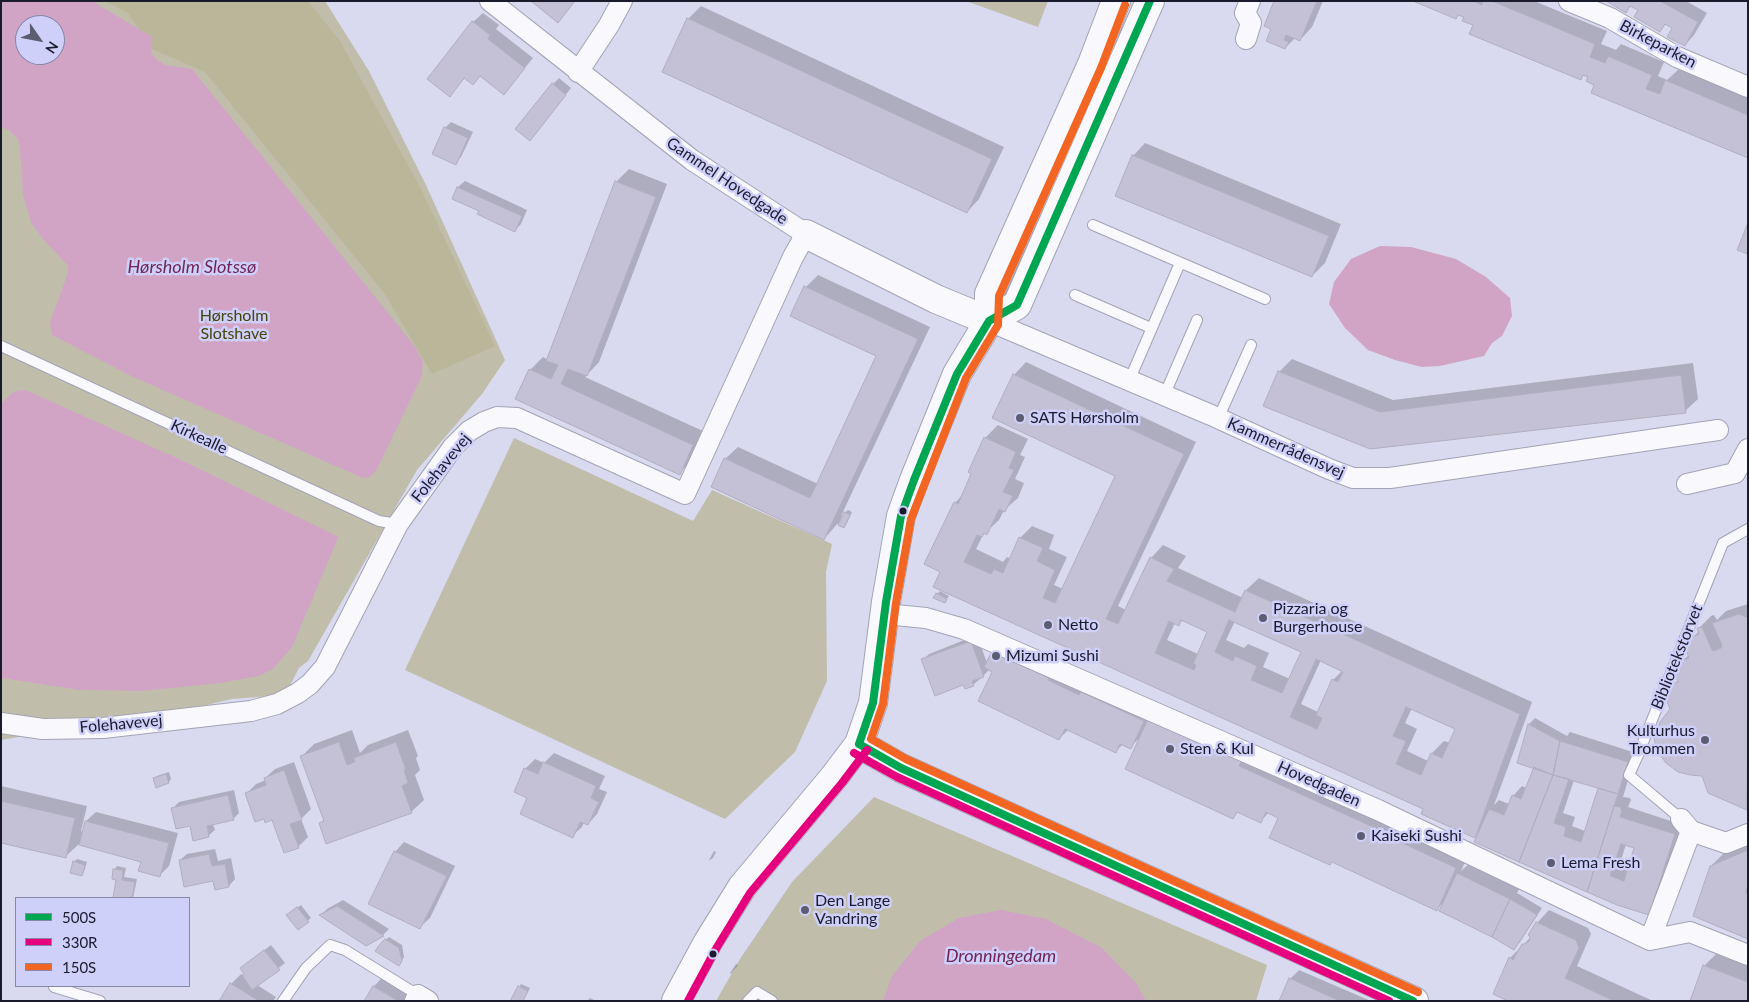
<!DOCTYPE html>
<meta charset="utf-8">
<style>
body{margin:0}
#map{position:relative;width:1749px;height:1002px;overflow:hidden;background:#d9d9ef;font-family:Lato,sans-serif}
canvas{display:block}
.frame{position:absolute;inset:0;border:2px solid #1a1a2d;pointer-events:none}
.legend{position:absolute;left:15px;top:897px;width:175px;height:90px;box-sizing:border-box;background:#cfd0f9;border:1px solid #8787a7;margin:0;padding:6px 9px;list-style:none;font-size:15px;color:#1a1a2d}
.legend li{display:flex;align-items:center;gap:10px;height:25px}
.legend b{width:25px;border:1px solid #8787a7}
.north{position:absolute;left:15px;top:15px;width:50px;height:50px;box-sizing:border-box;background:#cfd0f9;border:1px solid #8787a7;border-radius:50%;rotate:123deg;font-size:14px;font-weight:700;line-height:20px;text-align:center;color:#1a1a2d}
.north::after{content:'';display:block;margin:auto;width:18px;height:22px;background:#5d5d71;clip-path:polygon(50% 0,100% 100%,50% 72%,0 100%)}
</style>
<div id="map">
<canvas width="1749" height="1002"></canvas>
<div class="frame"></div>
<ul class="legend">
<li><b style="height:6px;background:#00a651"></b>500S</li>
<li><b style="height:6px;background:#e5007d"></b>330R</li>
<li><b style="height:6px;background:#f26522"></b>150S</li>
</ul>
<div class="north">N</div>
</div>
<script>
const c = document.querySelector('canvas').getContext('2d');
c.lineJoin = 'round';
function paint(path, color) { c.fillStyle = color; c.fill(path, 'evenodd'); }
const toPath = rows => new Path2D(rows.map(r => 'M' + r).join(''));
function stroke(path, color, width, dash) { c.strokeStyle = color; c.lineWidth = width; c.lineCap = dash ? 'butt' : 'round'; c.setLineDash(dash || []); c.stroke(path); }
function drawText(font, color, halo, rows, align = 'center') {
  c.font = font + ' Lato,sans-serif'; c.lineWidth = 5; c.setLineDash([]); c.textBaseline = 'middle'; c.strokeStyle = halo; c.fillStyle = color; for (const [text, x, y, turn = 0] of rows) {
    c.save(); c.translate(x, y); c.rotate((+turn || 0) * Math.PI / 180); c.textAlign = isNaN(turn) ? turn : align; if (halo) c.strokeText(text, 0, 0); c.fillText(text, 0, 0); c.restore();
  }
}
const green = toPath([
 [1,1,325,1,369,71,426,185,505,360,482,394,417,470,308,661,299,668,285,695,232,699,202,706,1,740],
 [25,25,55,25,55,55,25,55],
 [966,1,1048,1,1038,27],
 [514,438,693,521,712,490,832,544,826,572,827,681,795,752,725,819,405,670],
 [874,797,1267,965,1256,1001,716,1001,740,959,792,882]
]);
const forest = toPath([
 [104,1,308,1,340,41,422,191,495,346,432,374,385,294,205,72,152,49,128,13]
]);
const water = toPath([
 [1,1,92,1,152,37,151,53,156,59,165,65,192,69,416,348,423,362,421,378,376,471,370,477,363,478,131,376,52,335,50,322,68,273,68,266,43,239,31,222,23,195,20,148,18,139,9,130,1,127],
 [25,25,55,25,55,55,25,55],
 [1380,246,1411,247,1456,259,1486,277,1510,298,1512,316,1502,336,1492,343,1484,356,1440,366,1422,367,1395,360,1368,350,1345,328,1329,304,1334,282,1351,259],
 [20,390,28,391,179,459,337,536,338,538,292,647,273,669,259,676,220,683,143,691,80,690,1,678,1,404,12,393],
 [1001,910,1046,919,1102,948,1137,984,1146,1001,883,1001,892,976,920,941,959,918]
]);
const shadow = toPath([
 [1275,1,1323,1,1312,27,1300,40,1295,38,1285,48,1273,29],
 [1416,1,1534,1,1607,31,1601,44,1616,50,1621,44,1664,62,1658,76,1667,80,1679,69,1748,97,1748,157,1596,84,1590,77,1585,74,1580,79,1475,25,1465,17,1459,14,1456,18],
 [1608,1,1686,1,1707,13,1694,35,1685,45,1674,27,1667,23,1660,30,1640,9,1632,5,1626,11],
 [701,6,1004,147,979,199,967,212,688,19],
 [483,13,499,25,496,29,533,58,504,93,481,75,473,84,465,78,450,95,473,22],
 [559,78,571,88,536,133,553,84],
 [451,122,473,132,461,157,455,163,445,128],
 [1145,143,1341,224,1325,263,1312,276,1133,156],
 [629,169,667,184,599,362,585,377,705,432,692,461,679,473,530,370,543,357,548,360,616,182],
 [465,181,527,210,521,224,515,230,480,211,453,199,458,187],
 [818,275,930,327,841,516,848,510,852,512,847,523,844,526,838,523,824,539,725,459,738,447,818,484,877,355,806,287],
 [1292,359,1393,400,1693,363,1698,399,1685,411,1370,448,1279,372],
 [1026,362,1196,442,1118,606,1126,610,1151,558,1163,545,1186,556,1178,568,1243,598,1246,590,1259,578,1532,702,1494,805,1499,800,1509,804,1513,796,1522,786,1527,788,1535,767,1518,762,1529,724,1535,718,1567,736,1570,732,1636,753,1623,797,1630,798,1631,800,1628,807,1683,825,1658,904,1649,913,1480,831,1475,837,1425,808,942,571,955,503,963,494,985,438,998,425,1028,439,1020,455,1025,457,1015,479,1024,483,1018,498,1004,510,999,520,983,535,976,549,1003,562,1007,557,1011,559,1020,538,1032,526,1054,535,1049,549,1067,557,1054,585,1063,589,1117,475,1014,375],
 [1184,619,1209,631,1198,654,1167,640,1175,623,1179,624],
 [1235,621,1302,652,1290,679,1263,667,1269,653,1248,644,1244,648,1226,640],
 [1321,660,1343,670,1333,680,1318,712,1301,704],
 [1412,708,1457,728,1450,743,1444,741,1432,753,1428,761,1407,751,1417,729,1405,723],
 [1574,780,1599,787,1585,831,1572,826,1575,817,1563,813],
 [1626,844,1635,847,1629,870,1619,867],
 [940,591,949,596,945,602,937,594],
 [1748,604,1748,808,1747,808,1672,709,1673,685,1678,680,1682,661,1689,655,1693,637,1699,631,1698,629,1711,616,1714,615,1717,620,1726,611],
 [977,635,987,663,993,652,1468,855,1461,871,1468,865,1519,889,1517,893,1542,908,1520,942,1514,948,1445,901,1437,909,1269,812,1261,821,1239,811,1233,817,1142,736,1130,747,1123,744,1115,752,1068,730,1059,739,994,671,990,669,983,676,979,677,980,679,973,685,964,683,923,660,929,654],
 [352,730,360,753,368,745,408,730,418,756,416,758,420,770,415,775,424,800,411,812,320,823,325,819,302,756,314,744],
 [554,753,605,776,599,789,607,792,597,814,588,824,584,822,582,827,572,836,529,797,525,769,535,759,544,763],
 [294,762,311,809,301,819,308,837,298,847,246,794,256,784,266,780,265,778,275,769],
 [169,772,171,779,169,782,157,786,154,779,157,776],
 [1,786,87,806,81,831,83,832,86,821,96,812,178,833,169,866,160,875,142,861,79,844,66,856,1,842],
 [234,790,239,813,233,819,213,824,215,830,208,836,191,825,173,808,179,802],
 [404,842,455,866,430,918,420,927,395,852],
 [1748,843,1748,937,1711,866,1724,853],
 [215,849,218,861,231,858,235,879,229,886,216,888,214,880,180,860,187,854],
 [714,851,716,852,713,858,710,860,709,860],
 [77,859,87,862,84,872,81,875,74,862],
 [117,866,126,868,124,877,137,879,133,898,114,898,118,879,115,869],
 [343,900,389,929,383,935,366,944,321,915,327,909],
 [301,905,311,918,298,928,291,913],
 [1549,910,1588,928,1591,934,1577,966,1653,1001,1511,1001,1510,958,1531,937,1537,923],
 [389,937,402,945,404,957,401,962,384,941],
 [271,945,285,963,257,985,276,997,273,1001,221,1001,231,984,241,974,243,976,245,973,241,968],
 [1717,953,1748,965,1748,1001,1704,966],
 [736,964,738,965,731,974,730,973],
 [1299,970,1371,1001,1281,1001,1290,979],
 [383,977,412,994,408,1001,365,1001,374,986],
 [521,984,530,988,523,1001,512,1001],
 [590,998,596,1001,587,1001]
]);
const building = toPath([
 [531,1,575,1,558,23,531,1],
 [1274,1,1317,1,1300,41,1286,35,1284,40,1289,42,1285,49,1266,41,1271,29,1264,26,1274,1],
 [1413,1,1473,1,1482,5,1483,1,1492,1,1595,44,1590,57,1605,63,1608,56,1652,75,1646,89,1660,94,1665,80,1748,115,1748,158,1591,93,1594,85,1586,81,1588,77,1583,75,1581,80,1469,34,1473,25,1462,21,1464,17,1458,15,1456,19,1413,1],
 [1606,1,1660,1,1698,22,1685,46,1667,37,1672,28,1665,24,1660,32,1634,17,1638,10,1630,6,1626,13,1606,1],
 [687,18,992,159,967,213,662,72,687,18],
 [472,21,490,35,488,39,525,68,504,95,480,76,473,85,464,78,450,97,427,79,472,21],
 [552,83,566,95,530,141,515,129,552,83],
 [444,127,468,138,456,165,432,154,444,127],
 [1132,155,1329,236,1312,277,1115,196,1132,155],
 [615,181,656,197,587,376,568,369,561,384,693,445,680,475,515,399,529,369,551,379,558,365,546,361,615,181],
 [457,187,522,216,515,232,477,214,479,211,452,199,457,187],
 [1748,223,1748,254,1737,250,1748,223],
 [804,286,918,339,824,540,711,487,724,458,810,498,876,356,790,316,804,286],
 [1278,371,1380,412,1681,375,1686,413,1370,449,1263,406,1278,371],
 [1013,374,1184,454,1106,619,1118,624,1150,557,1174,569,1167,581,1235,612,1245,590,1520,714,1475,838,1421,814,1423,809,933,587,940,572,924,564,954,502,958,504,971,474,968,472,984,437,1016,452,1009,468,1014,470,1003,492,1013,496,1005,512,999,509,987,535,984,533,982,537,977,535,964,562,991,574,994,569,1003,573,1019,537,1043,548,1037,561,1055,570,1043,598,1055,603,1115,476,992,418,1013,374],
 [1181,620,1207,632,1193,664,1196,665,1194,670,1155,653,1169,621,1179,626,1181,620],
 [1229,620,1301,652,1282,693,1251,680,1257,666,1235,656,1233,661,1215,652,1229,620],
 [1316,659,1343,672,1338,682,1332,679,1316,715,1322,718,1317,729,1290,717,1316,659],
 [1406,707,1455,729,1442,758,1431,753,1421,775,1396,764,1406,741,1393,736,1406,707],
 [844,512,850,515,844,528,838,525,844,512],
 [936,593,947,599,945,603,933,598,936,593],
 [1739,614,1748,618,1747,810,1708,793,1702,776,1690,775,1678,772,1666,763,1657,751,1654,738,1660,722,1670,709,1666,699,1672,684,1678,682,1675,675,1681,661,1689,658,1686,650,1692,637,1699,634,1697,628,1702,627,1712,650,1714,651,1721,648,1722,645,1712,623,1739,614],
 [971,641,984,677,972,681,974,686,965,689,963,685,935,696,921,659,971,641],
 [992,651,1049,678,1048,680,1079,695,1081,692,1144,721,1131,749,1120,744,1116,753,1065,729,1059,740,978,701,992,672,984,667,992,651],
 [1149,717,1242,760,1239,766,1397,838,1396,840,1456,868,1437,911,1332,862,1330,865,1269,838,1278,818,1266,812,1261,823,1237,812,1233,819,1125,769,1149,717],
 [1528,724,1560,741,1553,775,1517,763,1528,724],
 [1560,741,1628,762,1618,794,1553,775,1560,741],
 [339,742,347,765,355,762,354,758,396,742,406,770,404,770,408,783,402,786,412,813,326,844,319,823,324,821,300,756,339,742],
 [543,762,596,786,591,798,599,802,588,825,580,822,573,838,520,814,527,798,514,792,524,768,538,774,543,762],
 [1534,767,1553,775,1519,862,1474,842,1489,809,1504,815,1512,795,1521,799,1534,767],
 [284,770,302,820,290,824,299,848,284,853,272,820,265,823,264,819,255,822,245,793,266,785,264,778,284,770],
 [166,774,169,783,156,788,153,778,166,774],
 [1553,775,1569,779,1554,823,1566,827,1564,836,1581,842,1598,788,1618,794,1587,892,1519,862,1553,775],
 [228,795,234,820,207,826,209,837,193,841,190,826,176,829,171,808,228,795],
 [1,801,75,818,66,858,1,843,1,801],
 [1614,806,1620,807,1622,811,1620,817,1675,834,1649,915,1617,905,1587,892,1614,806],
 [1621,844,1634,848,1624,881,1610,876,1621,844],
 [85,821,169,843,160,877,138,871,141,862,79,845,85,821],
 [1748,850,1748,885,1746,893,1748,894,1748,939,1693,916,1710,866,1748,850],
 [394,851,447,876,420,929,368,904,394,851],
 [209,854,212,866,225,864,229,887,215,890,213,881,184,887,179,860,209,854],
 [73,861,85,865,82,876,70,873,73,861],
 [113,869,123,870,122,880,135,882,132,898,113,898,116,880,112,879,113,869],
 [1457,873,1510,899,1492,937,1439,911,1457,873],
 [1510,899,1537,915,1514,950,1492,937,1510,899],
 [337,906,384,936,366,946,319,915,337,906],
 [297,907,309,922,298,930,286,915,297,907],
 [1536,922,1576,940,1579,948,1565,978,1614,1001,1508,1001,1493,994,1509,957,1513,960,1522,944,1525,944,1529,941,1530,936,1528,935,1536,922],
 [385,939,399,948,402,961,399,966,375,951,380,944,385,939],
 [264,950,280,970,252,990,242,975,244,974,240,968,264,950],
 [1703,965,1748,982,1748,1001,1690,1001,1703,965],
 [1289,978,1340,1001,1279,1001,1289,978],
 [230,983,259,1001,219,1001,230,983],
 [373,986,398,1001,364,1001,373,986],
 [518,986,528,991,523,1001,510,1001,518,986]
]);
const lane = toPath([
 [1093,225,1265,299],
 [1075,295,1151,328],
 [1,346,379,521,398,524],
 [1129,381,1180,263],
 [1164,396,1197,320],
 [1218,419,1251,345],
 [1681,819,1629,775,1638,755,1723,543,1748,529],
 [54,987,100,1001],
 [283,1001,306,968,330,945,345,950,418,995],
 [748,1001,757,992,772,1001]
]);
const street = toPath([
 [1569,1,1610,18,1677,57,1748,87],
 [1246,39,1251,23,1245,13,1250,1],
 [578,72,609,25,622,1],
 [989,321,1211,415,1329,469,1353,478,1390,478,1718,430],
 [1687,484,1735,473,1748,449],
 [885,614,926,618,964,629,1378,810,1650,940,1690,932,1748,955],
 [1,723,43,729,103,728,251,711,277,704,298,693,310,684,325,667,398,524,453,447,469,431,484,422,497,417,517,418,685,494,793,257,806,234,692,160,490,1],
 [1681,819,1691,831,1726,843,1748,834],
 [1650,940,1691,831],
 [415,1001,418,995,428,1001]
]);
const secondary = toPath([
 [806,234,936,299,989,321],
 [989,321,989,294,1092,64,1116,1],
 [859,744,901,768,1414,1001],
 [676,1001,708,942,742,887,834,777,859,744,873,703,886,602,901,516,914,480,957,374,989,321,1017,305,1150,1]
]);
const bus1 = toPath([
 [859,744,873,703,886,602,901,516,914,480,957,374,989,321,1017,305,1150,1],
 [859,744,901,768,1413,1001]
]);
const bus2 = toPath([
 [854,753,897,777,1389,1001],
 [688,1001,717,947,750,893,842,783,867,750]
]);
const bus3 = toPath([
 [1125,5,1101,68,999,296,998,325,966,378,911,519,896,603,883,704,871,739,906,759,1418,992]
]);
const markers = [
 [1020,418,5,"#5d5d71"],
 [903,511,4.5,"#1a1a2d"],
 [1263,618,5,"#5d5d71"],
 [1048,625,5,"#5d5d71"],
 [996,656,5,"#5d5d71"],
 [1705,740,5,"#5d5d71"],
 [1170,749,5,"#5d5d71"],
 [1361,836,5,"#5d5d71"],
 [1551,863,5,"#5d5d71"],
 [805,910,5,"#5d5d71"],
 [713,954,4.5,"#1a1a2d"]
];
const streetNames = [
 ["Birkeparken",1658,44,28],
 ["Gammel Hovedgade",727,181,34],
 ["Kirkealle",199,437,25],
 ["Kammerrådensvej",1286,448,24],
 ["Folehavevej",441,468,-51],
 ["Bibliotekstorvet",1677,657,-68],
 ["Folehavevej",121,724,-5],
 ["Hovedgaden",1319,784,24]
];
const parkNames = [
 ["Hørsholm",234,316],
 ["Slotshave",234,334]
];
const poiNames = [
 ["SATS Hørsholm",1030,418],
 ["Pizzaria og",1273,609],
 ["Burgerhouse",1273,627],
 ["Netto",1058,625],
 ["Mizumi Sushi",1006,656],
 ["Kulturhus",1695,731,"right"],
 ["Trommen",1695,749,"right"],
 ["Sten & Kul",1180,749],
 ["Kaiseki Sushi",1371,836],
 ["Lema Fresh",1561,863],
 ["Den Lange",815,901],
 ["Vandring",815,919]
];
const waterNames = [
 ["Hørsholm Slotssø",192,267],
 ["Dronningedam",1001,956]
];
paint(green, '#c0beab');
paint(forest, '#b9b69a');
paint(water, '#d1a4c5');
paint(shadow, '#0003');
paint(building, '#c4c0d5');
stroke(building, '#b2aec1', 1);
stroke(lane, '#a3a3b6', 12);
stroke(street, '#a3a3b6', 22);
stroke(secondary, '#a3a3b6', 30);
stroke(lane, '#f9f9fd', 10);
stroke(street, '#f9f9fd', 20);
stroke(secondary, '#f9f9fd', 28);
stroke(bus1, '#00a651', 8);
stroke(bus2, '#e5007d', 8);
stroke(bus3, '#f26522', 8);
for (const [x, y, r, color] of markers) { const dot = new Path2D(); dot.arc(x, y, r, 0, 2 * Math.PI); c.fillStyle = color; c.fill(dot); stroke(dot, '#cfd0f9', 2); }
drawText('16px', '#1a1a2d', '#cfd0f9', streetNames);
drawText('16px', '#47420b', '#cfd0f9', parkNames);
drawText('16px', '#1a1a2d', '#cfd0f9', poiNames, 'left');
drawText('italic 18px', '#6f2555', '#cfd0f9', waterNames);
</script>
